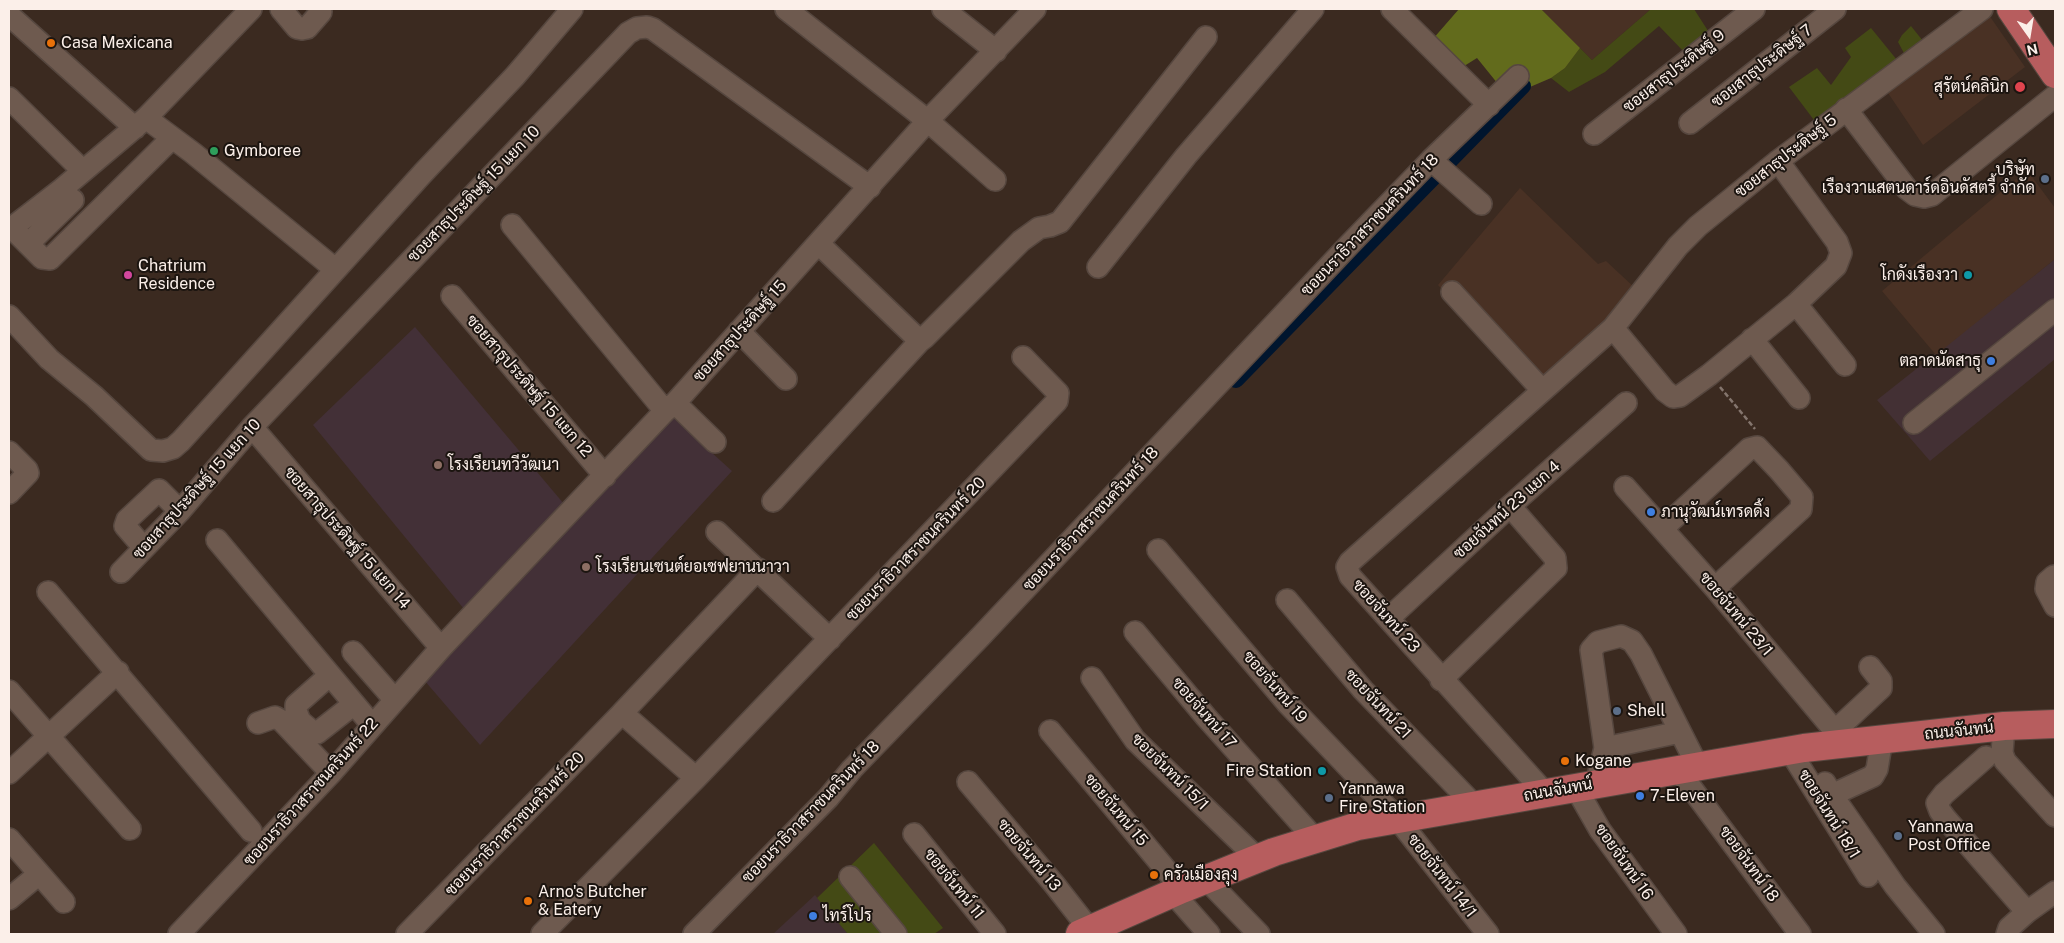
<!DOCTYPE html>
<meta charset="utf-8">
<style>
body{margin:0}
#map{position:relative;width:2064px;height:943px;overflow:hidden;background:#3b2a20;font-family:"Public Sans",sans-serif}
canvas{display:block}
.frame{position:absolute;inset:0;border:10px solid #fbefe9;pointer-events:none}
.north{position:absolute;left:2004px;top:10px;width:50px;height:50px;-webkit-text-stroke:4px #1c1510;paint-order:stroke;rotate:167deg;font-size:14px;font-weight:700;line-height:20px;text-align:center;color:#fbefe9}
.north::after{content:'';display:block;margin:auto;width:18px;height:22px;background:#fbefe9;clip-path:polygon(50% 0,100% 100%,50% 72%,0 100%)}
</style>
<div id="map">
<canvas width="2064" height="943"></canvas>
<div class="frame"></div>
<div class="north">N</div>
</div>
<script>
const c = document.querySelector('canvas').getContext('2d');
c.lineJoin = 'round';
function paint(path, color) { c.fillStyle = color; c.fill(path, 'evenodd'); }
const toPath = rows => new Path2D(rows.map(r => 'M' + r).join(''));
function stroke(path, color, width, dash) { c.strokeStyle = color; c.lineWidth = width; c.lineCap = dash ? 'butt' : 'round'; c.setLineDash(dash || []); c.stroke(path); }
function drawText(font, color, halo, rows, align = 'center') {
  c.font = font + ' "Public Sans",Sarabun,sans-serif'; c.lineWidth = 4; c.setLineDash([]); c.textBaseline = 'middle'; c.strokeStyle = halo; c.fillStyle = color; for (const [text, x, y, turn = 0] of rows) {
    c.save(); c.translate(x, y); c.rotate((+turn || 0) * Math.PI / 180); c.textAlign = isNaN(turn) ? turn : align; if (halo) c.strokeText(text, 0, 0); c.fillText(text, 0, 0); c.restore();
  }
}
const commercial = toPath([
 [2055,259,2055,359,1930,461,1877,400],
 [815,895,848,934,773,934]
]);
const built = toPath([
 [1541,9,1651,9,1592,60],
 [1983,15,1991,18,2025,67,1923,145,1884,87],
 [2027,170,2055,208,2055,259,1936,355,1882,291],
 [1520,188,1598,264,1606,261,1635,288,1539,399,1438,285]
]);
const education = toPath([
 [415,327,564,504,464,609,313,425],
 [669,414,732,471,480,745,424,680]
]);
const green = toPath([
 [1651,9,1694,9,1712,37,1686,54,1659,26,1605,72,1569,92,1551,78,1565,68,1580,48,1592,60],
 [1911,26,1923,41,1905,55,1898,42,1902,35],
 [1871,28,1897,60,1817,124,1789,87,1817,68,1831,85,1851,57,1845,48],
 [874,843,943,928,934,934,848,934,817,898]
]);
const forest = toPath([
 [1459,9,1541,9,1580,48,1565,68,1551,78,1530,87,1515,71,1498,84,1477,58,1461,68,1432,40]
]);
const canal = toPath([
 [1236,380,1523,86]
]);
const path = toPath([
 [1720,387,1755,429]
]);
const minor = toPath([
 [281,9,297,28,302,29,307,28,321,12],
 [786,9,928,121,995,180],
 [943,9,996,51],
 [1392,9,1489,105],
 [9,15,135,128],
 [9,98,83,171],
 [1846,109,1907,189,1915,195,1924,197,1932,195,2055,96],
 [146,118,193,153,335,269],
 [1690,123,1835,9],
 [1594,134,1754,9],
 [1431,160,1481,204],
 [512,225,665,411],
 [12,228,42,258,50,259,172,138],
 [9,230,62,189,146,118,251,9],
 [28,244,73,200],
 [819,244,920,341],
 [1098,267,1186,156,1313,9],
 [1452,292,1542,390],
 [452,296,605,476],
 [1796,304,1845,365],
 [9,316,49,359,94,396,151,450,163,451,173,448,181,441,423,173,515,76,572,9],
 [1613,328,1665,391,1673,397,1680,396,1709,375,1796,304,1836,266,1841,253,1837,242,1778,161],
 [739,331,786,379],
 [1752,339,1799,398],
 [675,403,715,442],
 [1914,423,2055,310],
 [252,427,441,648],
 [9,452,27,470,28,473,9,493],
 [1625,487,1715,588,1845,743],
 [773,501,920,341,924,338,1021,241,1039,228,1050,226,1060,222,1206,37],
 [1663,528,1749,449,1757,447,1779,470,1802,497,1801,509,1715,588],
 [717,532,830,639],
 [217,540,372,725],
 [144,548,125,526,127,520,159,490,180,511],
 [1158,550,1288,704,1397,818,1488,934],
 [121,572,180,511,252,427,628,33,637,28,647,27,653,29,870,187],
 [2054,576,2047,582,2046,589,2055,606],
 [48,592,251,831],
 [1287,600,1363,690,1474,805],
 [1389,618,1510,506,1626,403],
 [1135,632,1206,717,1314,838],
 [353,652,395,700],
 [330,675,296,705,296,711,300,721,314,733,317,733,354,704],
 [1092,678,1135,740,1257,858],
 [1441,680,1556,568,1555,558,1510,506],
 [9,691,130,829],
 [258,723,275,717,282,721,331,773],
 [2004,726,2002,753,2005,761,2055,816],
 [1836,730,1881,688,1881,681,1870,667],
 [1050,731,1182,889],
 [1605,748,1680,732],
 [1790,751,1868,876],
 [1986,757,1944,794,1937,803,1940,811,1946,819,2027,912,2009,928,2007,934],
 [1678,770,1800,934],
 [9,773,118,672],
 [696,778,622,713,758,569],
 [968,782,1054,884,1090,930],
 [1825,783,1832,795,1873,776,1877,769,1882,739],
 [1596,784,1605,748,1591,650,1598,642,1621,636,1632,641,1641,654,1698,767],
 [1576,788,1600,830,1676,934],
 [1545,793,1350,576,1347,567,1350,562,1613,328,1678,246,1698,226,1778,161,1982,9],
 [1832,795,1895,886,1934,934],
 [914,834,995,934],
 [9,839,64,902],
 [850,877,896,934],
 [1206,879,1259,934],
 [1173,893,1209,934],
 [9,899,39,874],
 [2027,912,2055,892],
 [179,934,331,773,441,648,665,411,675,403,933,115,1035,9],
 [407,934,622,713],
 [542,934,696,778,1057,401,1058,393,1023,357],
 [694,934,828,798,852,769,981,636,1349,245,1431,160,1518,76]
]);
const major = toPath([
 [2011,9,2055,74],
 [1080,934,1182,889,1274,852,1358,826,1804,748,2004,726,2055,724]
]);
const markers = [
 [51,43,5,"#e8710a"],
 [2020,87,6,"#e0444e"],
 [214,151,5,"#2e9e5b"],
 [2045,179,5,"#5c6f8a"],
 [128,275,5,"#d1479c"],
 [1968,275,5,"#0f9aa8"],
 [1991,361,5,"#3f7fe0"],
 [438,465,5,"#8d6e63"],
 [1651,512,5,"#3f7fe0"],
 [586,567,5,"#8d6e63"],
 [1617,711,5,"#5c6f8a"],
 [1565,761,5,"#e8710a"],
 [1322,771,5,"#0f9aa8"],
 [1640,796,5,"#3f7fe0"],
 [1329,798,5,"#5c6f8a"],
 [1898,836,5,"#5c6f8a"],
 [1154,875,5,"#e8710a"],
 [528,901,5,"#e8710a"],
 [813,916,5,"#3f7fe0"]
];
const poiNames = [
 ["Casa Mexicana",61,43],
 ["สุรัตน์คลินิก",2009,87,"right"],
 ["Gymboree",224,151],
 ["บริษัท",2035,170,"right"],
 ["เรืองวาแสตนดาร์ดอินดัสตรี้ จำกัด",2035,188,"right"],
 ["Chatrium",138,266],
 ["Residence",138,284],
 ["โกดังเรืองวา",1958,275,"right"],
 ["ตลาดนัดสาธุ",1981,361,"right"],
 ["โรงเรียนทวีวัฒนา",448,465],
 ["ภานุวัฒน์เทรดดิ้ง",1661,512],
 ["โรงเรียนเซนต์ยอเซฟยานนาวา",596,567],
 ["Shell",1627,711],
 ["Kogane",1575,761],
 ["Fire Station",1312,771,"right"],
 ["Yannawa",1339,789],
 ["Fire Station",1339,807],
 ["7-Eleven",1650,796],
 ["Yannawa",1908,827],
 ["Post Office",1908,845],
 ["ครัวเมืองลุง",1164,875],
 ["Arno's Butcher",538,892],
 ["& Eatery",538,910],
 ["ไทร์โปร",823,916]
];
const streetNames = [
 ["ซอยสาธุประดิษฐ์ 7",1762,66,-38],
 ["ซอยสาธุประดิษฐ์ 9",1674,71,-38],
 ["ซอยสาธุประดิษฐ์ 5",1786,156,-38],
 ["ซอยสาธุประดิษฐ์ 15 แยก 10",474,194,-46],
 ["ซอยนราธิวาสราชนครินทร์ 18",1370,225,-46],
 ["ซอยสาธุประดิษฐ์ 15",740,331,-48],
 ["ซอยสาธุประดิษฐ์ 15 แยก 12",529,386,49],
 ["ซอยสาธุประดิษฐ์ 15 แยก 10",197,489,-48],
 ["ซอยจันทน์ 23 แยก 4",1507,510,-42],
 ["ซอยนราธิวาสราชนครินทร์ 18",1091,519,-47],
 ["ซอยสาธุประดิษฐ์ 15 แยก 14",347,538,49],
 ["ซอยนราธิวาสราชนครินทร์ 20",916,549,-46],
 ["ซอยจันทน์ 23/1",1736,614,50],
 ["ซอยจันทน์ 23",1386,616,48],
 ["ซอยจันทน์ 19",1275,687,49],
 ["ซอยจันทน์ 21",1378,704,47],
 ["ซอยจันทน์ 17",1204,713,49],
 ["ถนนจันทน์",1959,731,-6],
 ["ซอยจันทน์ 15/1",1170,772,45],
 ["ถนนจันทน์",1558,790,-10],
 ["ซอยนราธิวาสราชนครินทร์ 22",311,792,-48],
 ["ซอยจันทน์ 15",1116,810,50],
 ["ซอยนราธิวาสราชนครินทร์ 18",811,812,-46],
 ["ซอยจันทน์ 18/1",1829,814,58],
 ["ซอยนราธิวาสราชนครินทร์ 20",515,824,-46],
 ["ซอยจันทน์ 13",1029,855,50],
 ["ซอยจันทน์ 16",1624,862,55],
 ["ซอยจันทน์ 18",1749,864,54],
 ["ซอยจันทน์ 14/1",1442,876,52],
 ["ซอยจันทน์ 11",954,884,51]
];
paint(commercial, '#433034');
paint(built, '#493124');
paint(education, '#433037');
paint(green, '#444a15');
paint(forest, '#626b1c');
stroke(canal, '#00152e', 16);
stroke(minor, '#56473f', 24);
stroke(major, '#56473f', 30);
stroke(path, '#84756d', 2.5, [5, 2.5]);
stroke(minor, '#6e5a4f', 21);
stroke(major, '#b75d5e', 28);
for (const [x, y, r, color] of markers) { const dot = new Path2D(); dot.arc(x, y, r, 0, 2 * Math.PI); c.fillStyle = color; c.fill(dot); stroke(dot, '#1c1510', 2); }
drawText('16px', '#fbefe9', '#1c1510', poiNames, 'left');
drawText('16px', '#fbefe9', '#1c1510', streetNames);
</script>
